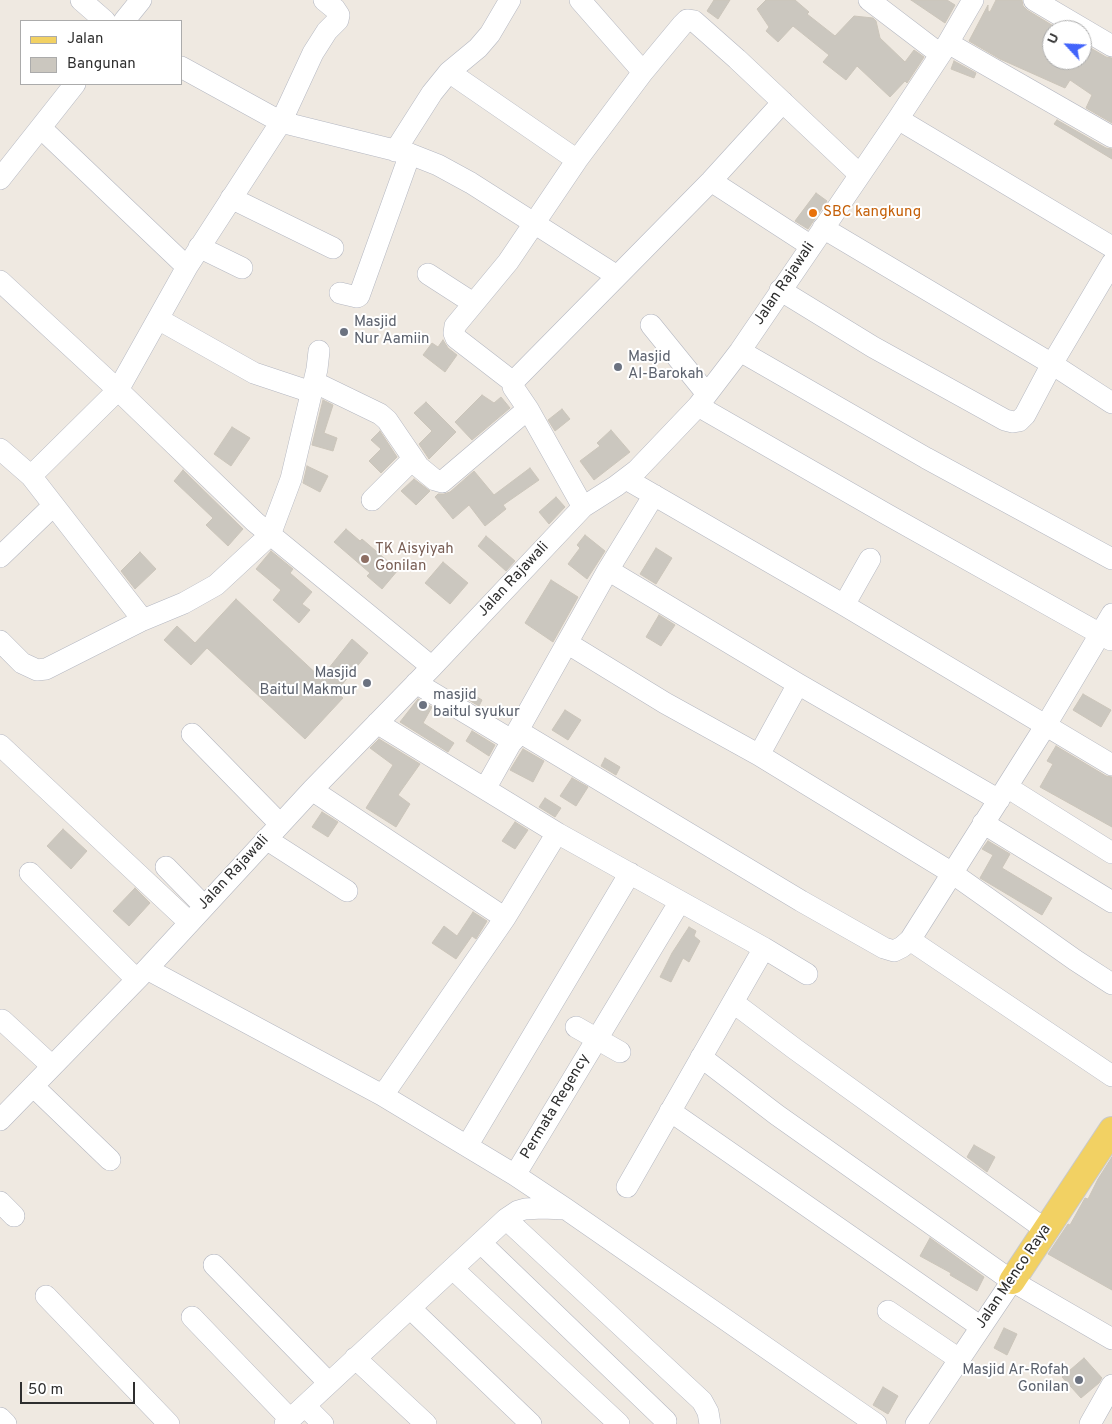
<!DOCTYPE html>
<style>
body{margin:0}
#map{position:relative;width:1112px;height:1424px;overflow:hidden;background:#efe9e1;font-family:Overpass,sans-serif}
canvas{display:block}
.legend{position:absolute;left:20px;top:20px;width:162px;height:65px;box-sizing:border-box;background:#fff;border:1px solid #ababab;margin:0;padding:6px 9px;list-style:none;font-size:15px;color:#2e2e2e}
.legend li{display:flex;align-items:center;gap:10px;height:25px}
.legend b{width:25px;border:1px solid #ababab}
.north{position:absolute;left:1042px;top:20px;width:50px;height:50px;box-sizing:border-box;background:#fff;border:1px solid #ababab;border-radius:50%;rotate:295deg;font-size:14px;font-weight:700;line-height:20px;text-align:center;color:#2e2e2e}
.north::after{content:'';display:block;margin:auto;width:18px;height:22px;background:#4264fb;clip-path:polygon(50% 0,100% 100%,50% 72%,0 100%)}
.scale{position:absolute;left:20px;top:1382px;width:115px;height:22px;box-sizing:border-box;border:2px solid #2e2e2e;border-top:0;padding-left:6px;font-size:15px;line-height:18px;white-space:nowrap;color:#2e2e2e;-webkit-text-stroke:4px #fff;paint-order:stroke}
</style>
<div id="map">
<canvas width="1112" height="1424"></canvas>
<ul class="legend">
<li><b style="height:6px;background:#f2d163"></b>Jalan</li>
<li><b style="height:14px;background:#cbc7bf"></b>Bangunan</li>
</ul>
<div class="north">U</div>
<div class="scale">50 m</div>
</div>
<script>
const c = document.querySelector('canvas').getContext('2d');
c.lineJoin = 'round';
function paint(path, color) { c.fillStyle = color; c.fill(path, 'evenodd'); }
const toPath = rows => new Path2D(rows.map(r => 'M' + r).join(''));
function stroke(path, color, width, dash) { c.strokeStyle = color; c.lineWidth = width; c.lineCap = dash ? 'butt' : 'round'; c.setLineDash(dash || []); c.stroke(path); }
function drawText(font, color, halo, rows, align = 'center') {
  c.font = font + ' Overpass,sans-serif'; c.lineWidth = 4; c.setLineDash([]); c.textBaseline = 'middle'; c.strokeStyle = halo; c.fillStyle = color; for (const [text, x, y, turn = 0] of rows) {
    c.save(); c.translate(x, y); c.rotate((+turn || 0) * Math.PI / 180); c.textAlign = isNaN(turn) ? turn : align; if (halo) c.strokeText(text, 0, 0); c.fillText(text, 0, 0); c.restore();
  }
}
const building = toPath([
 [714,0,730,0,718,19,707,11,714,0],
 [766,0,795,0,809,12,807,14,835,36,854,16,873,18,876,21,880,38,905,62,914,50,924,57,907,83,905,81,890,97,857,66,846,80,823,62,829,55,793,26,778,42,766,31,769,27,757,9,766,0],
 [911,0,947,0,955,5,945,23,911,0],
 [996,0,1022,0,1023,6,1027,10,1060,30,1052,30,1052,60,1082,60,1082,43,1106,57,1112,58,1112,123,1086,108,1092,95,1070,80,1065,88,1000,59,969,41,988,5,988,11,990,12,996,0],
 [954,61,976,73,974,78,951,69,954,61],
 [1057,120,1106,148,1112,149,1112,159,1054,124,1057,120],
 [816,193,827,201,808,229,795,221,816,193],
 [443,340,448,348,457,355,445,372,423,355,432,343,438,347,443,340],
 [482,395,494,403,501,397,510,408,472,440,455,422,482,395],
 [323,400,333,405,324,433,337,438,333,451,312,445,323,400],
 [426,402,456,432,429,459,419,444,432,431,414,413,426,402],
 [562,409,570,419,555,431,548,420,562,409],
 [232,427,250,438,231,466,214,454,232,427],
 [611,430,630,452,594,480,580,461,600,446,597,443,611,430],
 [380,431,397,457,381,473,369,461,381,449,371,440,380,431],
 [307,466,328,476,320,492,303,483,307,466],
 [530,468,539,480,503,505,506,509,485,526,469,505,453,519,435,497,438,494,444,494,450,492,474,471,494,495,530,468],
 [183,470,243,529,228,546,206,525,213,518,174,481,183,470],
 [414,479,430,491,416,505,401,491,414,479],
 [556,497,565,507,549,524,539,512,556,497],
 [346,529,360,541,362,539,398,570,382,589,367,576,370,573,334,542,346,529],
 [585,535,605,551,587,579,568,564,580,548,577,545,585,535],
 [486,536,515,561,506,571,478,546,486,536],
 [656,548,672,558,656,584,640,574,656,548],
 [271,551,293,569,290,573,312,592,302,604,310,610,299,623,273,600,281,590,256,569,271,551],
 [140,552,156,569,135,589,121,571,140,552],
 [443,562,468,583,450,604,425,583,443,562],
 [551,580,578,597,553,642,525,623,551,580],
 [236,599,321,678,352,639,368,653,336,692,343,698,305,739,207,648,191,665,164,640,177,626,195,643,236,599],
 [659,615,675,625,661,646,646,637,659,615],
 [464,689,482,700,479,706,460,695,464,689],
 [1083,694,1111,710,1101,727,1073,710,1083,694],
 [418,699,432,707,423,723,454,743,448,752,400,722,418,699],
 [565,710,581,720,568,740,552,730,565,710],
 [472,731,495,745,489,756,466,741,472,731],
 [379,739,420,764,398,795,410,804,396,827,366,808,393,765,370,748,379,739],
 [1056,746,1106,776,1112,777,1112,827,1040,787,1053,764,1047,761,1056,746],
 [523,749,544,761,533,782,510,770,523,749],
 [605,758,620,767,616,775,601,766,605,758],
 [572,778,588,787,576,806,560,796,572,778],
 [545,798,561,808,555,817,539,807,545,798],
 [322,812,338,822,328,837,312,827,322,812],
 [515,822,528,830,515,849,502,841,515,822],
 [63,829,87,851,71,869,47,846,63,829],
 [988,841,1010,854,1002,868,1052,898,1042,915,980,878,993,855,982,849,988,841],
 [135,888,150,903,129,926,113,911,135,888],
 [473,912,487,921,476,939,472,936,456,959,432,943,444,926,457,936,473,912],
 [689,927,696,931,694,936,700,941,689,962,683,958,671,982,660,977,672,953,689,927],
 [974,1145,995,1157,987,1172,967,1157,974,1145],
 [1112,1157,1112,1290,1048,1254,1068,1224,1070,1225,1085,1198,1088,1199,1098,1179,1112,1157],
 [930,1238,984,1277,977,1291,950,1275,951,1273,920,1256,930,1238],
 [1004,1328,1017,1334,1007,1355,994,1348,1004,1328],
 [1084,1358,1102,1378,1099,1383,1081,1398,1062,1377,1084,1358],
 [883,1387,898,1396,888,1414,873,1405,883,1387]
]);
const minor = toPath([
 [81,0,105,21],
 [580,0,643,72],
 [869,0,940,54],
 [1034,0,1112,46],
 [124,21,141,0],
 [948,43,1112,137],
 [181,67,281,122,410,154,438,165,471,183,617,276],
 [449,72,577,160],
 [898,119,1112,247],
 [41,128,187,267],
 [395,151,432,93,449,72,478,48,490,34,510,0],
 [0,179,75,84],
 [711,181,811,246],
 [231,198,333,248],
 [823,228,1052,364,1112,403],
 [199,247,242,268],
 [428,274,473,303],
 [0,281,118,390,255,522,432,667],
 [780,290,873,347,1005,420,1013,422,1019,421,1025,415,1052,364,1112,263],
 [340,293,357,297,359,296,410,154],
 [158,319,254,373,311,392],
 [651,325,707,394],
 [740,351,926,458,1112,559],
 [314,382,380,414,387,420,417,464],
 [513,382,711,181,783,102],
 [698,406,888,515,1111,640],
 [0,449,31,476,143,620],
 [31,476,118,390,187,267,281,122,313,53,327,31,338,20,339,15,335,9,324,0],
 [626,479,844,605,1112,765],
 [372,500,409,463,413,462,435,480,442,482,528,409],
 [583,507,528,409,513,387,513,382,456,338,454,333,455,326,508,262,577,160,643,72,682,25,687,20,694,21,737,59,859,174],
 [0,557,53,506],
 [608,570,798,684,999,800],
 [844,605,870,559],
 [0,641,22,663,37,670,46,669,143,620,184,603,216,585,270,535,291,479,317,369,319,351],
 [567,643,665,703,759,755,952,873,1075,960,1112,984],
 [416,683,513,741],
 [377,723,557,833],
 [518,731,801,901,884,948,894,951,902,947,910,940,1046,725,1112,614],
 [192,734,280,824],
 [0,745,189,922],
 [759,755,798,684],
 [1007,787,1112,853],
 [485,789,608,570,654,495],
 [312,790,505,918],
 [983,823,1112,902],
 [266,839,347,891],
 [166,867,204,906],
 [30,873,136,979],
 [910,940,1112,1076],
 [147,969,382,1095,515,1175,566,1209,876,1424],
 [734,1003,795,1049,1046,1230],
 [2,1020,52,1066],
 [576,1027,620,1052],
 [701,1057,777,1115,1012,1281,1112,1339],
 [33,1086,110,1160],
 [382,1095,390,1085,505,918,557,833,764,948,807,974],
 [670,1111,981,1327],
 [0,1120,147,969,312,790,432,667,583,507,616,486,637,470,698,406,740,351,898,119,948,43,973,0],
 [467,1146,630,873],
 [515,1175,676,908],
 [627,1187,764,948],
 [0,1202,14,1216],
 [506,1219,702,1401,708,1412,710,1424],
 [481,1243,666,1421],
 [214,1265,329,1383],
 [453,1269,619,1424],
 [46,1296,169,1424],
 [410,1308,531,1424],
 [888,1311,959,1359],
 [192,1317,290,1419],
 [355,1358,426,1424],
 [305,1406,323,1424],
 [0,1418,6,1424],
 [285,1424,506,1219,518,1211,525,1209,542,1208,566,1209],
 [916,1424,1012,1281],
 [1090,1424,1112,1385]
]);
const major = toPath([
 [1012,1281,1112,1130]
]);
const markers = [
 [813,213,5,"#e8710a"],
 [344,332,5,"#6b7280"],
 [618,367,5,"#6b7280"],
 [365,559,5,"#8d6e63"],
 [367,683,5,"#6b7280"],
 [423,705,5,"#6b7280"],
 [1079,1380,5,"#6b7280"]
];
const foodNames = [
 ["SBC kangkung",823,213]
];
const streetNames = [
 ["Jalan Rajawali",785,284,-56],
 ["Jalan Rajawali",514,580,-47],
 ["Jalan Rajawali",234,873,-47],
 ["Permata Regency",556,1107,-59],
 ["Jalan Menco Raya",1014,1277,-56]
];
const worshipNames = [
 ["Masjid",354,323],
 ["Nur Aamiin",354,340],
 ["Masjid",628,358],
 ["Al-Barokah",628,375],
 ["Masjid",357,674,"right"],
 ["Baitul Makmur",357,691,"right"],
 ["masjid",433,696],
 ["baitul syukur",433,713],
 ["Masjid Ar-Rofah",1069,1371,"right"],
 ["Gonilan",1069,1388,"right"]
];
const educationNames = [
 ["TK Aisyiyah",375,550],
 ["Gonilan",375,567]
];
paint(building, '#cbc7bf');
stroke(building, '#cbc5ba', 1);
stroke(minor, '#b4b7c1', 22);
stroke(major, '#c9c9c9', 28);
stroke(minor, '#fff', 21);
stroke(major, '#f2d163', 26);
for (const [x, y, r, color] of markers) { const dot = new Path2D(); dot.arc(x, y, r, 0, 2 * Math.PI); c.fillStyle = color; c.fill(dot); stroke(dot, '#fff', 2); }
drawText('15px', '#c56008', '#fff', foodNames, 'left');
drawText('15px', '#2e2e2e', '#fff', streetNames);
drawText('15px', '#5b616d', '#fff', worshipNames, 'left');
drawText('15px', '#785e54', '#fff', educationNames, 'left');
</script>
